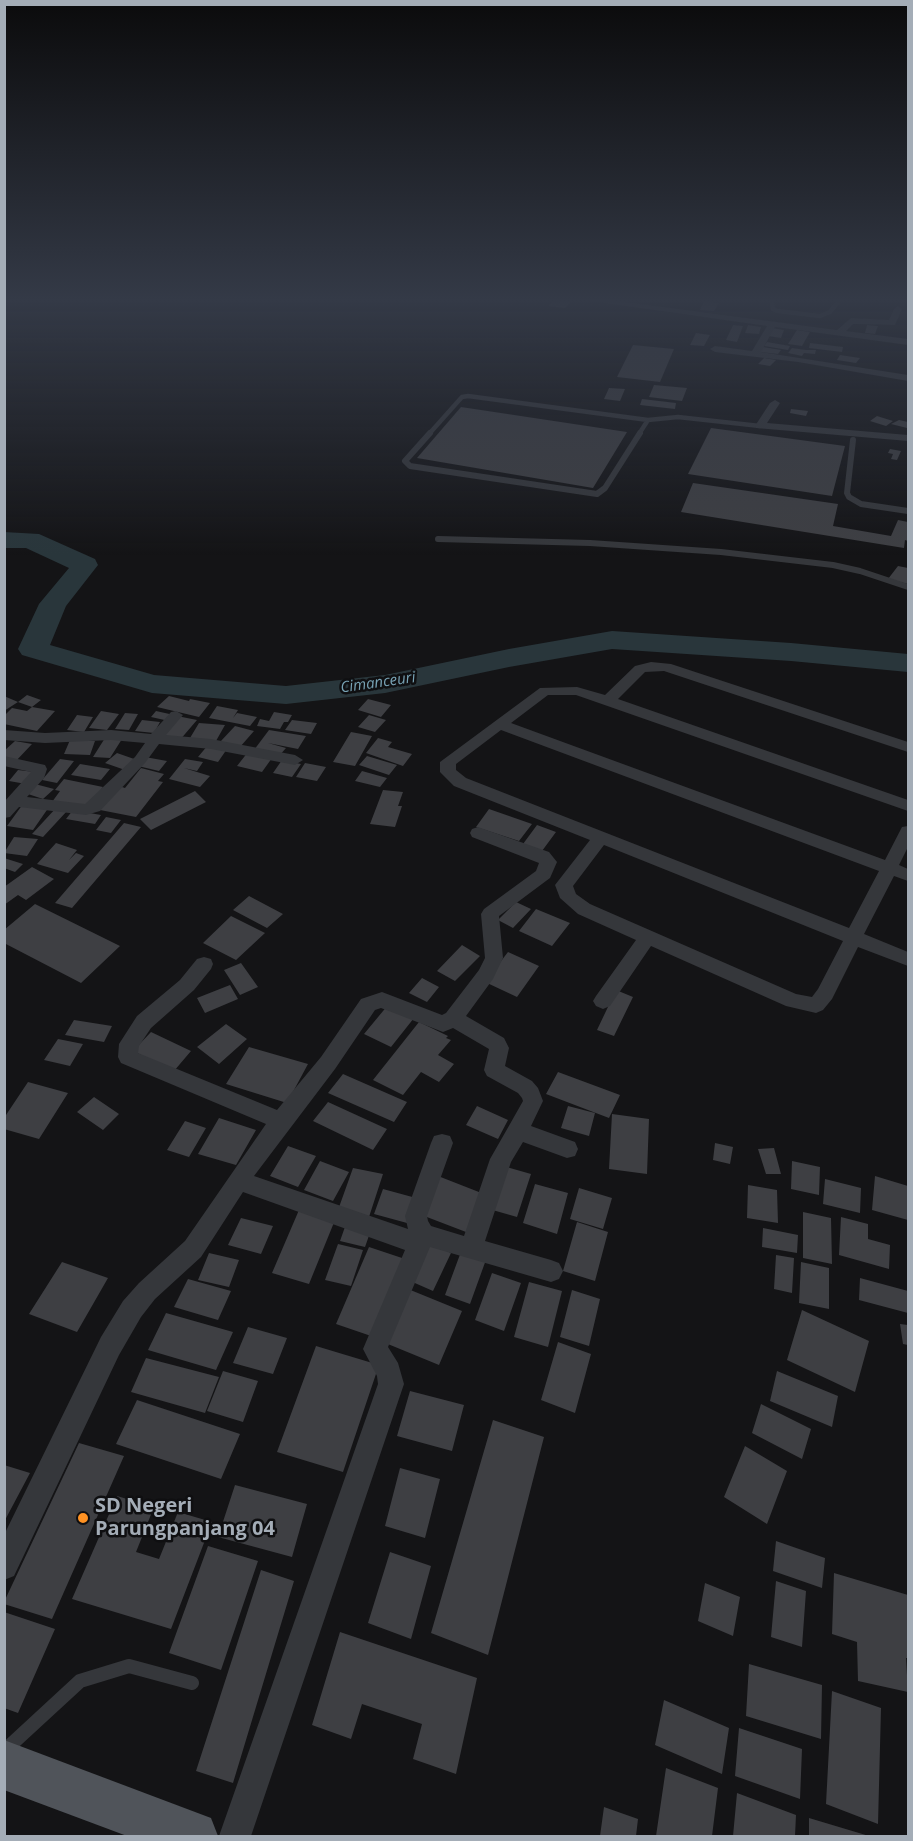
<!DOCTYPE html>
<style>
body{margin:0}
#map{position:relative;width:913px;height:1841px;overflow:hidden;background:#141416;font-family:"Open Sans",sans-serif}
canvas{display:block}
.frame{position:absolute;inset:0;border:6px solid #a4adb7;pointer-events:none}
</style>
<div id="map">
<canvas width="913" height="1841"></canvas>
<div class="frame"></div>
</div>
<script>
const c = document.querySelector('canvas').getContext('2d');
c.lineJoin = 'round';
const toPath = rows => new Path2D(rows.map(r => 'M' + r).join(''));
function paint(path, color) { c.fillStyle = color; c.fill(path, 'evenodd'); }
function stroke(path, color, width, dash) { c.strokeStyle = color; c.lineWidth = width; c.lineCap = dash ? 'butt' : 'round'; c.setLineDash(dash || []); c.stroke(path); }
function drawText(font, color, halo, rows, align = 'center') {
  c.font = font + ' "Open Sans",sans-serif'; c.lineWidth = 5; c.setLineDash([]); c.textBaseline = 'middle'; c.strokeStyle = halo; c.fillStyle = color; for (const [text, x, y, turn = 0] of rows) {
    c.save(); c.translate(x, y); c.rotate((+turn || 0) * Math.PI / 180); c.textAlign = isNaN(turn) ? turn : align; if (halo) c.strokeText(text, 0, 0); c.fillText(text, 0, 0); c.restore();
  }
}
const river = toPath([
 [4,532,39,534,95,559,98,565,66,606,50,645,154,675,286,686,385,675,509,649,612,631,791,643,908,654,908,672,791,661,612,649,509,667,385,693,286,704,152,693,22,655,18,649,39,604,69,568,26,548,4,548,4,532]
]);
const building = toPath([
 [555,300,571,302,565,308,548,306],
 [704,301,719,303,714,311,700,310],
 [733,325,743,326,737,342,726,340],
 [748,325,761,327,759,334,745,333],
 [867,325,878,326,875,334,865,333],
 [772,328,784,330,781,338,768,336],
 [797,330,810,332,802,346,788,344],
 [696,333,710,335,704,346,690,345],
 [767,342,790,346,788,350,764,346],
 [810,343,843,347,842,352,809,348],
 [633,345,674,349,660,382,617,377],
 [763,347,781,350,778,354,760,352],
 [792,348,806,350,816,350,815,354,804,353,802,356,788,353],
 [840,355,860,358,856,363,837,360],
 [764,358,776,360,770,366,758,364],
 [654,385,687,388,682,401,649,397],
 [609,388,625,389,620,401,604,399],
 [642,399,676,403,675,409,640,405],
 [461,407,627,432,593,488,417,458],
 [791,409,808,411,806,416,790,413],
 [877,416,893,421,886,426,870,421],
 [899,420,908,422,907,428,891,424],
 [711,428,845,446,832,496,688,474],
 [890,449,901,451,897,460,891,459,893,454,888,453],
 [693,483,838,504,833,526,891,536,898,520,908,522,908,541,905,540,904,548,681,512],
 [898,566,908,568,908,584,888,579],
 [27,695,41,700,32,707,18,702],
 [4,696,18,702,4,711],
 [169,696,189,701,190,699,210,703,199,717,157,707],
 [368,699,391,705,381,717,358,710],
 [217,706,238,710,233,718,237,713,257,717,250,726,209,718],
 [32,707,55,711,37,731,4,724,4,716,12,708,27,711],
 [101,711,119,714,107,730,89,728],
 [156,711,174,715,169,721,151,717],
 [274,712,292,715,288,722,284,722,280,729,257,726,260,719,269,721],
 [125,713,138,714,129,730,115,729],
 [77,715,93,717,84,732,67,730],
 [369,715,386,720,375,732,358,727],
 [177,716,197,720,179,741,159,736],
 [142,720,160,722,154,733,135,731],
 [292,720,317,723,311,734,285,730],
 [199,723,225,725,216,741,190,738],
 [235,726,254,731,240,747,220,742],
 [269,730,306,736,298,749,268,743,286,748,279,756,254,750],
 [351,732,372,736,355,766,333,762],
 [105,738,122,739,110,758,93,757],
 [378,738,392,742,388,747,412,754,403,766,366,753],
 [70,740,95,741,90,755,64,754],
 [15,741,32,744,15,762,4,759,4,751],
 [208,745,227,749,218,762,198,757],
 [248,752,272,758,262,772,237,766],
 [117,753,137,760,125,770,105,763],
 [367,756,397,765,389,775,359,765],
 [145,757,167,761,159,771,138,766],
 [60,759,74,761,57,783,42,780],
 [185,759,203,762,197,771,184,768,210,776,200,787,169,779],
 [282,760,301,764,292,777,273,773],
 [305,763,326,767,317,781,296,777],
 [80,764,110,769,101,780,71,775],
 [141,768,164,774,158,781,163,782,136,817,100,810,119,786,125,788],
 [18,770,35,772,26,784,9,781],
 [362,771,387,778,380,787,355,781],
 [64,779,103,787,85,809,52,802,60,791,55,790],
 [35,784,54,789,43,799,25,793],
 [383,790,403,792,398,806,402,806,395,827,370,824],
 [195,791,206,802,151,830,140,819],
 [23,804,49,807,33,830,7,826],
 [56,808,67,811,43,837,32,834],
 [489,809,532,824,519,841,476,827],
 [73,810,101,815,95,824,66,819],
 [106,817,121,820,111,833,96,830],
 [124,823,141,827,72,908,55,903],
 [537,825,556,832,542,851,523,844],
 [14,837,38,839,27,856,4,853],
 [56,843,77,850,69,860,76,853,84,856,68,873,37,864],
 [4,858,23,864,15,872,4,868],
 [32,867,54,879,26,900,18,895,4,905,4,887],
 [249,896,283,914,267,928,233,910],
 [516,902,531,909,513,928,498,920],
 [35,904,120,946,81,983,4,943,4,930],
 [536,909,570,923,552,946,519,931],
 [231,916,265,933,236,960,203,943],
 [462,945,480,956,455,981,437,971],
 [508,952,539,966,517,997,485,982],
 [241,963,258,987,240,995,224,970],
 [422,978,439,987,427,1002,409,993],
 [230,985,238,999,205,1013,197,998],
 [616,990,633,997,614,1036,597,1030],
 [388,1005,414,1018,391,1047,364,1034],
 [74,1020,112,1026,104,1042,65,1035],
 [419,1022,448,1036,446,1038,451,1040,438,1055,454,1064,439,1082,421,1072,403,1095,373,1080],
 [226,1024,247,1039,219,1064,197,1047],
 [151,1032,191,1051,174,1071,133,1051],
 [58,1039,83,1044,70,1066,44,1060],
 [249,1047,308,1064,287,1103,226,1084],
 [558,1072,620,1095,609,1118,546,1094],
 [343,1074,407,1102,394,1122,328,1093],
 [28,1082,68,1093,39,1139,4,1129,4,1118],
 [94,1097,119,1114,103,1130,77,1112],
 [328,1102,387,1129,373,1150,313,1121],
 [477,1106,508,1120,498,1139,466,1125],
 [568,1106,595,1113,589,1136,561,1128],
 [612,1114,649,1119,647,1174,609,1169],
 [219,1118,256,1130,236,1165,198,1154],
 [185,1121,206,1128,189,1157,167,1150],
 [715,1143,733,1147,730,1164,713,1160],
 [288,1146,316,1156,298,1187,270,1176],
 [774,1148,781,1174,766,1174,758,1149],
 [320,1161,349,1172,333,1201,304,1190],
 [792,1161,820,1167,819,1195,791,1189],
 [503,1166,531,1174,517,1217,489,1209],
 [353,1168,383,1174,369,1217,338,1210],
 [438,1176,484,1194,466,1232,419,1214],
 [875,1176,908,1186,908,1220,872,1210],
 [825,1179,861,1188,860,1213,823,1204],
 [535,1184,568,1193,557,1234,523,1223],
 [748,1185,777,1190,778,1223,747,1218],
 [579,1188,612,1198,603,1229,570,1219],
 [383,1189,416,1198,407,1223,374,1214],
 [299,1210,335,1220,309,1284,272,1273],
 [803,1212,831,1218,832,1264,803,1258],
 [841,1217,868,1224,868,1239,890,1245,889,1269,839,1255],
 [241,1218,273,1226,261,1254,228,1245],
 [577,1222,608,1232,595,1281,563,1271],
 [346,1224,371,1230,365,1247,340,1241],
 [763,1228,798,1235,797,1253,762,1247],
 [427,1242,451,1253,433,1291,408,1280],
 [338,1244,363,1250,351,1286,325,1280],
 [369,1247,405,1259,374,1337,336,1324],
 [462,1249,487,1257,470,1304,445,1295],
 [209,1253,239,1260,229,1287,198,1280],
 [776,1255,794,1258,792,1293,774,1289],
 [62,1262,108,1278,77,1332,29,1314],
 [801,1262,829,1268,829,1309,799,1303],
 [492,1273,521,1283,504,1331,475,1320],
 [860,1278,908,1291,908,1313,859,1300],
 [188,1279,231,1291,218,1320,174,1307],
 [529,1282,562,1291,548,1347,514,1337],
 [408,1289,462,1311,439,1365,383,1342],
 [572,1290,600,1299,589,1346,560,1337],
 [802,1310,869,1341,855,1392,787,1360],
 [166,1313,233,1332,216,1370,148,1350],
 [900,1324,908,1325,908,1345,903,1344],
 [248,1327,287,1338,273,1374,233,1363],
 [558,1342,591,1354,575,1413,541,1400],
 [316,1346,379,1365,343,1472,277,1452],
 [146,1358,219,1377,205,1413,131,1392],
 [223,1371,258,1381,243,1422,207,1411],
 [777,1371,838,1396,832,1427,770,1401],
 [410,1391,464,1405,452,1451,397,1436],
 [137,1400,240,1434,221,1479,116,1444],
 [761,1404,811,1429,802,1459,752,1433],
 [493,1420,544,1437,488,1655,431,1633],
 [79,1443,124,1456,52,1619,4,1604,4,1602],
 [745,1446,787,1471,767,1524,724,1497],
 [4,1465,30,1473,4,1522],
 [400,1468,440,1479,425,1538,385,1526],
 [235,1485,307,1504,292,1557,218,1537],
 [117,1496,154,1507,136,1552,159,1559,178,1512,212,1522,171,1629,72,1599],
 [776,1541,825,1558,822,1588,773,1571],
 [208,1546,258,1561,221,1670,169,1653],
 [390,1552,431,1566,411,1639,368,1623],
 [261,1570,294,1581,233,1783,196,1771],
 [834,1573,908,1595,908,1658,906,1658,908,1692,858,1681,857,1642,832,1634],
 [776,1581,806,1591,802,1647,771,1637],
 [705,1583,740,1597,733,1636,698,1621],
 [4,1612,55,1629,18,1713,4,1708],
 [340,1632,477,1678,456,1774,413,1759,422,1724,362,1704,351,1739,312,1725],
 [749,1664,822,1685,821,1739,746,1716],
 [832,1691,881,1708,878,1824,826,1804],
 [664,1700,729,1728,722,1774,655,1745],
 [739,1728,802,1749,800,1799,735,1776],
 [666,1768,718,1788,712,1836,656,1836],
 [737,1793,796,1815,795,1836,733,1836],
 [604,1807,638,1819,636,1836,600,1836],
 [809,1818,869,1836,809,1836]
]);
const serviceFar2 = toPath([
 [771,298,773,309,777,311,820,316,830,312,841,298],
 [648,420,678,417,760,426],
 [429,434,462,397,468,396,648,420],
 [639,434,648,420]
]);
const serviceFar1 = toPath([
 [430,433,405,461,410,466,597,494,605,488,640,433],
 [853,440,847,493,849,497,861,504,908,511],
 [438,539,590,543,721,552,833,565,860,571,908,587]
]);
const service = toPath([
 [4,1751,80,1681,129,1666,192,1683]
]);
const minor = toPath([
 [570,298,595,298,837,330,851,318,889,320,894,309,898,306,902,309,895,325,853,324,846,331,908,339,908,345,775,327,761,352,908,375,908,381,798,362,715,352,710,349,715,346,752,351,767,326,570,298],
 [775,400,780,403,767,423,908,435,908,441,756,428,755,426,770,403,775,400],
 [651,662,671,664,908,742,908,752,664,671,645,672,618,699,908,800,908,811,576,695,548,695,511,723,885,860,902,827,908,826,908,847,899,865,908,869,908,881,894,876,864,934,908,952,908,966,858,947,832,999,823,1010,816,1013,786,1006,651,946,610,1006,603,1009,596,1006,593,1001,596,996,636,940,578,914,560,898,555,885,590,840,454,786,440,772,440,762,540,688,577,687,605,695,635,666,651,662],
 [501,730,879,871,849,928,466,778,456,770,456,764,501,730],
 [604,845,843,941,818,989,812,997,796,994,590,904,576,894,573,886,604,845],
 [176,711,183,715,166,735,211,739,295,755,303,760,295,765,211,749,159,744,145,763,100,811,86,815,19,807,10,817,4,818,4,802,31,772,4,766,4,756,45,765,47,769,44,778,27,797,85,804,135,757,145,743,111,740,45,743,4,740,4,730,45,733,111,730,151,734,171,712,176,711],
 [478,827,549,852,557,862,550,878,499,916,503,958,493,979,466,1016,504,1038,509,1048,505,1066,532,1081,538,1088,543,1101,531,1126,575,1142,578,1149,575,1156,567,1158,523,1142,511,1162,485,1241,551,1260,559,1263,563,1271,559,1279,551,1282,430,1247,388,1347,398,1363,404,1384,251,1836,219,1836,378,1384,377,1376,363,1349,405,1250,243,1192,201,1257,155,1299,141,1317,119,1355,14,1576,4,1580,4,1535,101,1337,123,1301,139,1283,185,1241,266,1124,121,1063,118,1057,119,1044,137,1016,180,980,197,959,204,957,211,959,213,964,211,969,194,990,151,1028,139,1046,138,1053,277,1110,321,1057,361,999,382,992,442,1015,446,1013,479,970,485,958,481,914,484,909,536,871,539,863,472,837,470,833,472,829,478,827],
 [381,1008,443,1032,453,1028,489,1049,484,1070,487,1076,518,1093,522,1098,523,1101,510,1124,490,1159,464,1236,431,1226,428,1221,427,1216,453,1143,450,1136,442,1134,434,1136,431,1143,405,1216,408,1229,254,1176,335,1069,375,1010,381,1008]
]);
const primary = toPath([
 [4,1740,211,1818,218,1836,127,1836,4,1790,4,1740]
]);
const markers = [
 [83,1518,6,"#ff9223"]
];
const farWaternames = [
 ["Cimanceuri",378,683,-8]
];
const nearPoinames = [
 ["SD Negeri",95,1506],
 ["Parungpanjang 04",95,1529]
];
paint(river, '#29363b');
paint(building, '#3e3f43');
stroke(serviceFar2, '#35373b', 4.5);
stroke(serviceFar1, '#35373b', 6);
stroke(service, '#35373b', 14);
paint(minor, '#35373b');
paint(primary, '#50545a');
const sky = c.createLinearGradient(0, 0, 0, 556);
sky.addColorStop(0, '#0b0b0c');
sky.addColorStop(0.54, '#343a47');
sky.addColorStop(1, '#343a4700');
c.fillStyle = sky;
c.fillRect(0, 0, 913, 556);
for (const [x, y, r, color] of markers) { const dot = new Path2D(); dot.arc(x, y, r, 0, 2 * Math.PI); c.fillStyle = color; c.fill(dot); stroke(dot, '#0f0f11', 2); }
drawText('italic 15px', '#78a3b5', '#0f0f11', farWaternames);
drawText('bold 20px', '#a4adb7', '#0f0f11', nearPoinames, 'left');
</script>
